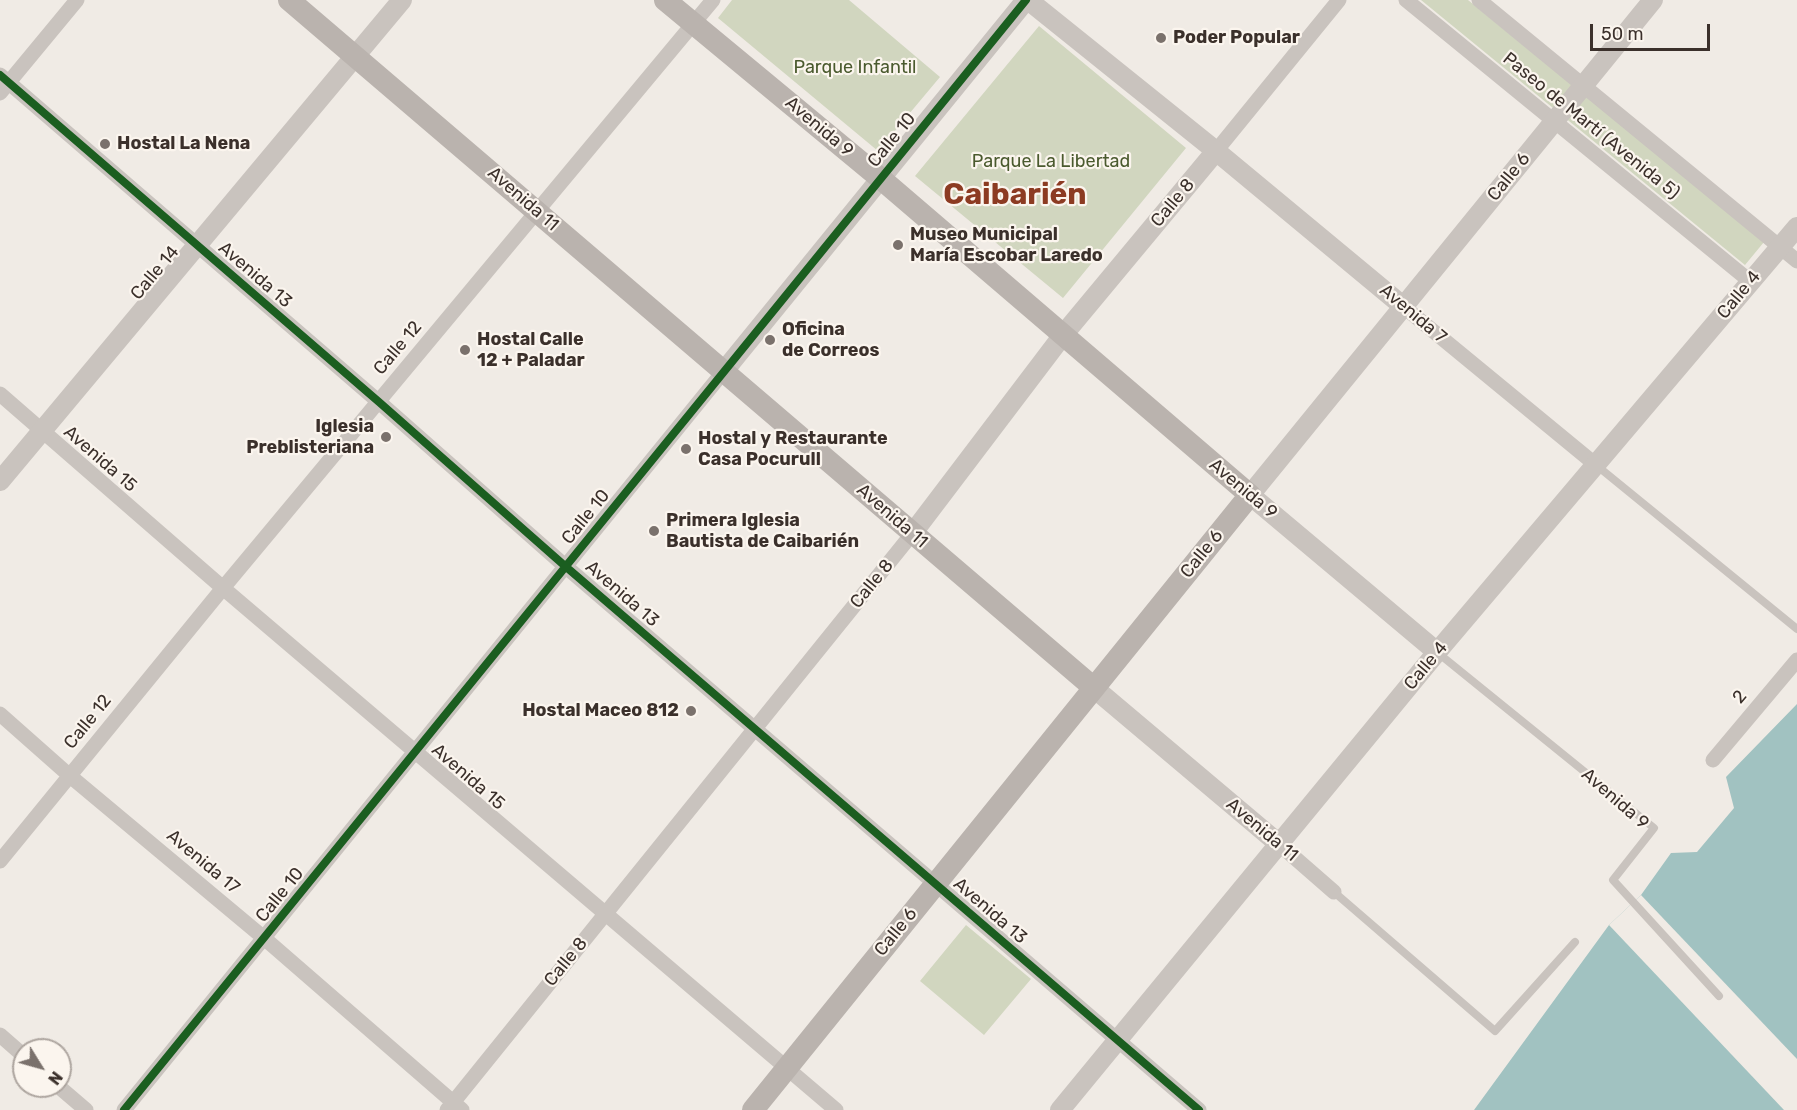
<!DOCTYPE html>
<meta charset="utf-8">
<style>
body{margin:0}
#map{position:relative;width:1797px;height:1110px;overflow:hidden;background:#f0ebe5;font-family:Rubik,sans-serif}
canvas{display:block}
.north{position:absolute;left:12px;top:1038px;width:60px;height:60px;box-sizing:border-box;background:#fbf5ee;border:2px solid #aea6a0;border-radius:50%;rotate:127deg;font-size:16px;font-weight:700;line-height:24px;text-align:center;color:#3b302b}
.north::after{content:'';display:block;margin:auto;width:21px;height:27px;background:#7a716c;clip-path:polygon(50% 0,100% 100%,50% 72%,0 100%)}
.scale{position:absolute;left:1590px;top:24px;width:120px;height:27px;box-sizing:border-box;border:3px solid #3b302b;border-top:0;padding-left:8px;font-size:18px;line-height:21px;white-space:nowrap;color:#3b302b;-webkit-text-stroke:4px #fbf5ee;paint-order:stroke}
</style>
<div id="map">
<canvas width="1797" height="1110"></canvas>
<div class="north">N</div>
<div class="scale">50 m</div>
</div>
<script>
const c = document.querySelector('canvas').getContext('2d');
c.lineJoin = 'round';
function paint(path, color) { c.fillStyle = color; c.fill(path, 'evenodd'); }
const toPath = rows => new Path2D(rows.map(r => 'M' + r).join(''));
function stroke(path, color, width, dash) { c.strokeStyle = color; c.lineWidth = width; c.lineCap = dash ? 'butt' : 'round'; c.setLineDash(dash || []); c.stroke(path); }
function drawText(font, color, halo, rows, align = 'center') {
  c.font = font + ' Rubik,sans-serif'; c.lineWidth = 4.5; c.setLineDash([]); c.textBaseline = 'middle'; c.strokeStyle = halo; c.fillStyle = color; for (const [text, x, y, turn = 0] of rows) {
    c.save(); c.translate(x, y); c.rotate((+turn || 0) * Math.PI / 180); c.textAlign = isNaN(turn) ? turn : align; if (halo) c.strokeText(text, 0, 0); c.fillText(text, 0, 0); c.restore();
  }
}
const green = toPath([
 [732,0,849,0,940,77,878,151,718,18],
 [1421,0,1468,0,1764,242,1745,265],
 [1039,26,1186,148,1063,298,915,176],
 [966,925,1031,979,984,1035,920,981]
]);
const water = toPath([
 [1797,704,1797,1110,1474,1110,1609,925,1641,895,1671,853,1697,852,1734,808,1726,777]
]);
const pier = toPath([
 [1641,895,1797,1059,1797,1110,1784,1110,1609,925]
]);
const service = toPath([
 [1596,465,1797,629],
 [1438,653,1654,828,1613,880,1719,996],
 [1334,892,1495,1031,1575,942]
]);
const minor = toPath([
 [1406,0,1751,282],
 [1479,0,1797,261],
 [0,75,379,402,565,566,1199,1110],
 [0,93,77,0],
 [1216,151,1339,0],
 [1404,307,1596,465],
 [0,394,223,588,836,1110],
 [0,714,70,776,264,938,462,1110],
 [1713,760,1797,660],
 [1279,844,1334,892],
 [0,861,223,588,713,0],
 [0,1035,24,1056],
 [58,1086,86,1110],
 [124,1110,724,371],
 [447,1110,912,534]
]);
const tertiary = toPath([
 [1028,0,1216,151,1404,307],
 [724,371,1026,0],
 [0,481,402,0],
 [912,534,1063,335,1216,151],
 [1437,652,1250,495,1653,0],
 [1094,688,1279,844],
 [1060,1110,1437,652,1797,227]
]);
const secondary = toPath([
 [289,0,1094,688],
 [665,0,880,178,1250,495,753,1110]
]);
const cycleway = toPath([
 [0,75,379,402,565,566,1199,1110],
 [124,1110,1026,0]
]);
const markers = [
 [1161,38,6,"#7a716c"],
 [105,144,6,"#7a716c"],
 [898,245,6,"#7a716c"],
 [770,340,6,"#7a716c"],
 [465,350,6,"#7a716c"],
 [386,437,6,"#7a716c"],
 [686,449,6,"#7a716c"],
 [654,531,6,"#7a716c"],
 [691,711,6,"#7a716c"]
];
const poiNames = [
 ["Poder Popular",1173,38],
 ["Hostal La Nena",117,144],
 ["Museo Municipal",910,235],
 ["María Escobar Laredo",910,256],
 ["Oficina",782,330],
 ["de Correos",782,351],
 ["Hostal Calle",477,340],
 ["12 + Paladar",477,361],
 ["Iglesia",374,427,"right"],
 ["Preblisteriana",374,448,"right"],
 ["Hostal y Restaurante",698,439],
 ["Casa Pocurull",698,460],
 ["Primera Iglesia",666,521],
 ["Bautista de Caibarién",666,542],
 ["Hostal Maceo 812",679,711,"right"]
];
const parkNames = [
 ["Parque Infantil",855,68],
 ["Parque La Libertad",1051,162]
];
const streetNames = [
 ["Paseo de Martí (Avenida 5)",1591,126,39],
 ["Avenida 9",819,127,40],
 ["Calle 10",892,140,-51],
 ["Calle 6",1509,177,-51],
 ["Avenida 11",523,199,41],
 ["Calle 8",1173,203,-50],
 ["Calle 14",155,273,-50],
 ["Avenida 13",255,275,41],
 ["Calle 4",1739,295,-50],
 ["Avenida 7",1413,314,40],
 ["Calle 12",398,348,-50],
 ["Avenida 15",100,459,41],
 ["Avenida 9",1243,489,40],
 ["Avenida 11",892,516,41],
 ["Calle 10",586,517,-51],
 ["Calle 6",1202,554,-51],
 ["Calle 8",872,584,-51],
 ["Avenida 13",622,594,41],
 ["Calle 4",1426,666,-50],
 ["2",1740,697,-50],
 ["Calle 12",88,722,-51],
 ["Avenida 15",468,777,41],
 ["Avenida 9",1615,799,41],
 ["Avenida 11",1262,830,40],
 ["Avenida 17",203,862,40],
 ["Calle 10",280,895,-51],
 ["Avenida 13",990,911,41],
 ["Calle 6",896,932,-51],
 ["Calle 8",566,962,-51]
];
const townNames = [
 ["Caibarién",1015,195]
];
paint(green, '#d1d6bf');
paint(water, '#a1c2c1');
paint(pier, '#f0ebe5');
stroke(service, '#c9c3be', 8);
stroke(minor, '#c9c3be', 15);
stroke(tertiary, '#c9c3be', 20);
stroke(secondary, '#bab3ae', 22);
stroke(cycleway, '#1b5e20', 8);
for (const [x, y, r, color] of markers) { const dot = new Path2D(); dot.arc(x, y, r, 0, 2 * Math.PI); c.fillStyle = color; c.fill(dot); stroke(dot, '#fbf5ee', 2); }
drawText('bold 18px', '#3b302b', '#fbf5ee', poiNames, 'left');
drawText('18px', '#4a5a2e', '#fbf5ee', parkNames);
drawText('18px', '#3b302b', '#fbf5ee', streetNames);
drawText('bold 30px', '#8c3b22', '#fbf5ee', townNames);
</script>
